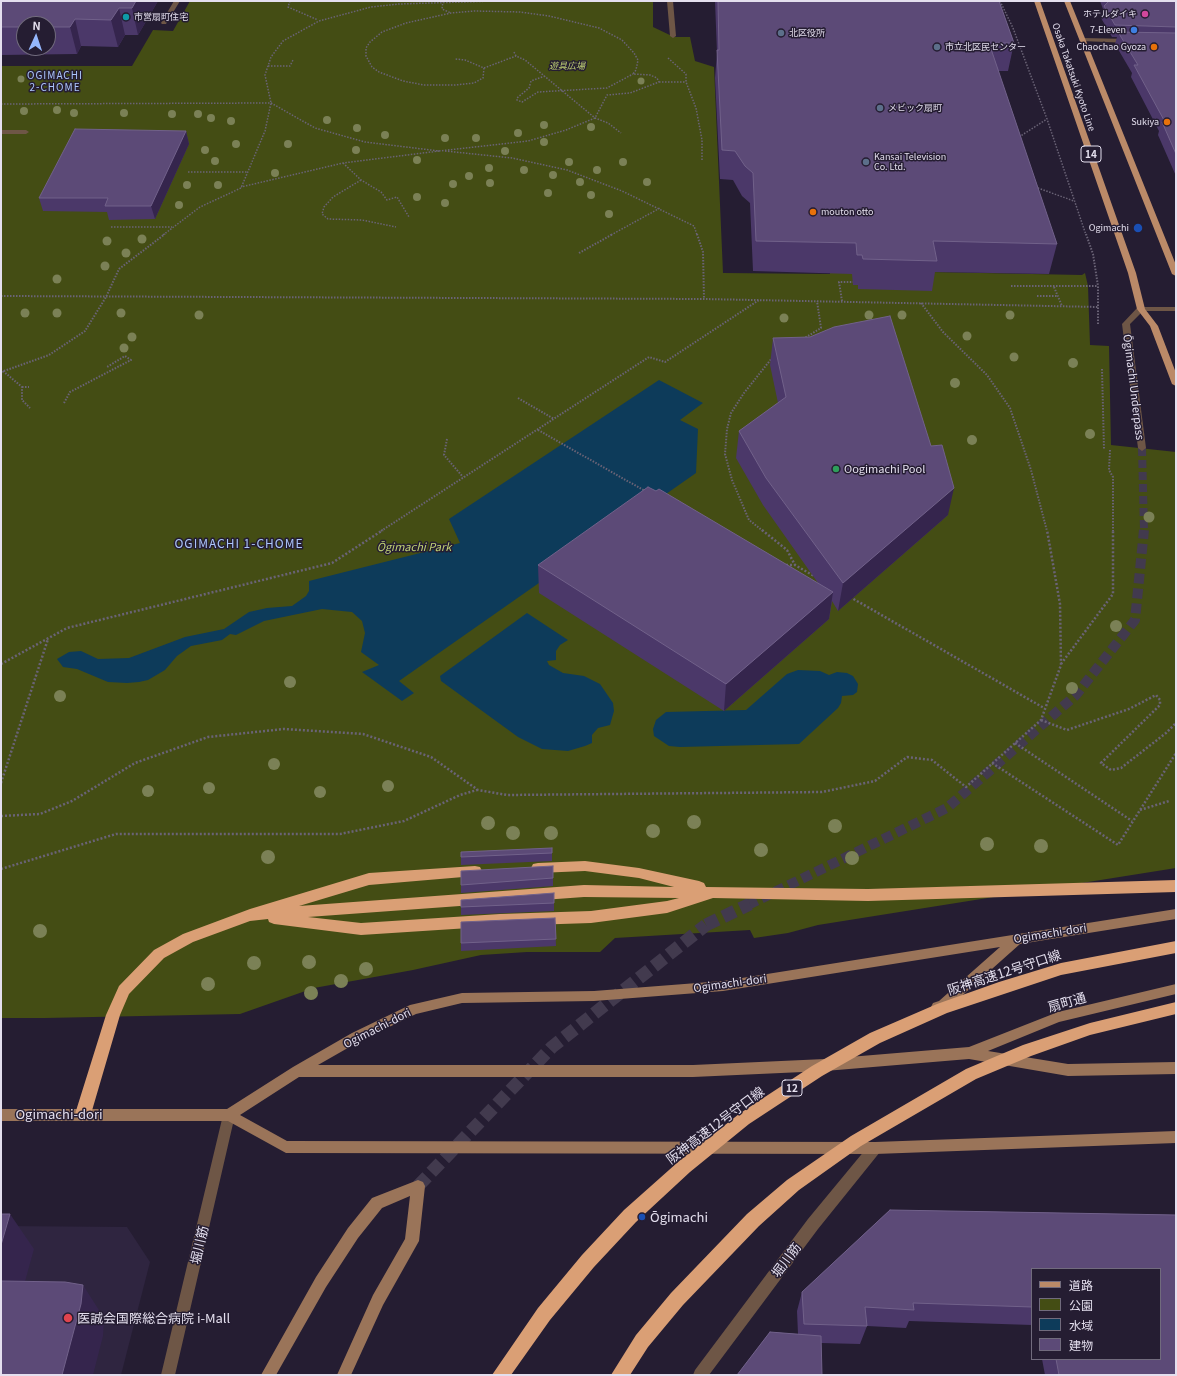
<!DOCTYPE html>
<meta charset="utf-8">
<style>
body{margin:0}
#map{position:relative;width:1177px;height:1376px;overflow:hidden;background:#251d32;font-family:Georgia,"Noto Sans JP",serif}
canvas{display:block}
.frame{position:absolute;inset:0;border:2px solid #e4dfee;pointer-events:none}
.legend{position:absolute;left:1031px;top:1268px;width:130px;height:92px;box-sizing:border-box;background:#251d32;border:1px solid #716b7d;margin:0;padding:5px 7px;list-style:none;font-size:12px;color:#e4dfee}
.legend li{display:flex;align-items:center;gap:8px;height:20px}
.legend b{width:20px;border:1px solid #716b7d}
.north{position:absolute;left:16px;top:16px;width:40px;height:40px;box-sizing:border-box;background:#251d32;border:1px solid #716b7d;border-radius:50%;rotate:3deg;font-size:11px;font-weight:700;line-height:16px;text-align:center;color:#e4dfee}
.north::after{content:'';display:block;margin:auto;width:14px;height:18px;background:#95b7fd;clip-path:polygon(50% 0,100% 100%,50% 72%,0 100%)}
</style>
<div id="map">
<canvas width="1177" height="1376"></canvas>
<div class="frame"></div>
<ul class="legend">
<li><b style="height:5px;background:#bb8a68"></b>道路</li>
<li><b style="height:11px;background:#444d14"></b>公園</li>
<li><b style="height:11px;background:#0d3b5a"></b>水域</li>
<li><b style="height:11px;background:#5c4a77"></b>建物</li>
</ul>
<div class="north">N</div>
</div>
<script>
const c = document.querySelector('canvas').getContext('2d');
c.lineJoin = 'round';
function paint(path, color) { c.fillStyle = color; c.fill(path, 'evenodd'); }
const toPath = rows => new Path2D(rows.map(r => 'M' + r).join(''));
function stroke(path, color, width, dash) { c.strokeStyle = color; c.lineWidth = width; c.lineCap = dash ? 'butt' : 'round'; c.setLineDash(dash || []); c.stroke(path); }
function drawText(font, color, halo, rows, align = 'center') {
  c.font = font + ' Georgia,"Noto Sans JP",serif'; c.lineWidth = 3; c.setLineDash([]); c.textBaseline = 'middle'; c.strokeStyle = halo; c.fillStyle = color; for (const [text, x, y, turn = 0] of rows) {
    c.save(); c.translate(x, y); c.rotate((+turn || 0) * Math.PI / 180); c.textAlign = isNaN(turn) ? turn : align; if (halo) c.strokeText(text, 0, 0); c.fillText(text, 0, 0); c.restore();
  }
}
const built = toPath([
 [1,1226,127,1227,150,1262,121,1375,1,1375]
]);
const green = toPath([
 [190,1,653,1,653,27,674,37,690,37,695,61,714,67,723,273,830,274,830,270,1082,275,1085,273,1088,286,1090,345,1109,346,1111,445,1176,452,1176,868,818,925,788,933,754,938,750,930,615,938,600,952,527,952,481,955,413,970,314,988,240,1014,45,1018,1,1018,1,66,132,66,153,30,173,31]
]);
const water = toPath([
 [659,380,703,403,680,420,698,429,696,473,399,681,414,693,402,701,362,672,379,665,361,652,365,633,362,621,352,612,322,609,264,621,236,635,230,634,222,640,191,646,177,656,165,670,148,680,139,682,127,683,108,682,77,669,63,667,57,659,69,652,81,651,98,659,129,658,185,637,224,629,249,612,267,608,292,606,306,596,309,591,309,581,460,543,449,519],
 [527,613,568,640,560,645,556,651,556,660,547,661,549,665,563,673,584,676,600,684,613,703,614,711,610,725,598,728,592,735,592,743,585,746,568,751,542,749,518,737,441,681,440,676],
 [798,670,820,671,829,675,837,672,847,673,853,676,858,684,857,692,853,695,842,696,841,703,838,708,799,744,680,747,669,746,654,736,653,729,656,720,666,712,746,710,787,674]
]);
const streetTunnelFar2 = toPath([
 [1142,448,1144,531]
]);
const streetTunnelFar1 = toPath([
 [748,905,947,808,1076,695,1135,620,1144,530]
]);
const streetTunnel = toPath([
 [706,925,750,904]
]);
const secondaryTunnel = toPath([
 [418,1186,552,1047,706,925]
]);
const pathFar2 = toPath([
 [290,1,288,7,318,20],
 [443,1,442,9,451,13],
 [1000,1,1013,28,1047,119,1086,235],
 [514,52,516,56,525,60,595,118,608,123,621,133],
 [668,58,686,74,686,82,696,108,702,140,702,161],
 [268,66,290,66,293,60],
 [484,68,516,56],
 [545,76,531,81,529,88,517,98,517,100,522,102,538,92,607,88,633,74],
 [659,82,686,82],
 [1,104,271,103,315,128,365,142,439,151,343,163,241,187],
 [1019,137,1047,119],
 [439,151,528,141,566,130,595,118,607,95,630,93,659,82,657,78,650,75,633,74,636,70,638,60,634,53,622,40,599,28,549,16,520,12,475,11,451,13,406,23,382,32,370,42,366,48,366,56,372,67,379,72,403,81,424,85,455,85,474,83,483,78,484,68,465,60,455,59],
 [445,151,512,158,567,170,622,191,694,226,697,235],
 [343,163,361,180,381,192,387,200,397,197,409,217],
 [188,172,247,172],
 [361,180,333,197,324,207,322,214,328,219,362,220,396,227],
 [1035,187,1074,201],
 [111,227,172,227],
 [163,235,200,207,241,188,265,131,271,103,265,75,271,57,283,41,319,21,371,7,399,4,495,1],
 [611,235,660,208]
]);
const pathFar1 = toPath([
 [697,234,703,252,704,299],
 [1086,234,1093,254,1098,286,1098,325],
 [579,253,613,234],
 [1011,286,1098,286],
 [1054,287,1062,306],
 [1,296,704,299,1098,307],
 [1037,296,1057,296],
 [842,301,839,282,856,282],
 [921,303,943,332,987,375,1010,408,1031,470,1047,531],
 [803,339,821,328,817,301],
 [1102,369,1104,449],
 [3,371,22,387,22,400,30,408],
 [1,372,49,355,85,331,106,297,119,269,165,234],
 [22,387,29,387],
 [518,398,554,419],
 [64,403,70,392,131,360,125,356,107,367],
 [538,430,645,491],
 [447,439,444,455,463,477],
 [1110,450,1109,470,1113,477,1113,531],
 [381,531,649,357,665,362,759,300],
 [763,531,749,520,732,480,725,454,727,429,731,413,744,393,772,358]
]);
const path = toPath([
 [762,530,787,550,795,565],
 [786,565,795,565,814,576],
 [850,597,1044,708],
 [1,664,67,628,332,563,383,530],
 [1061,664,1113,594,1113,530],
 [1041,720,1067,730,1129,709,1156,695,1160,700,1160,705,1101,763,1111,770,1121,768,1166,733,1176,723],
 [1015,743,1132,821],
 [992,763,1118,845,1176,753],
 [1,783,48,639],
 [1140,810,1169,801],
 [1,816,40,814,72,801,135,763,208,737,284,729,363,734,431,757,478,790,507,795,822,792,875,781,907,757,932,760,966,787,1041,720,1061,665,1060,604,1047,530],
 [1,869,116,834,340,834,404,821,460,795,477,790]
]);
const lane = toPath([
 [174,1,180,1,166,24,162,24,161,23,174,1],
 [667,1,673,1,676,36,673,38,670,36,667,1],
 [1,130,26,130,29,132,26,134,1,134,1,130]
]);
const street = toPath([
 [1083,38,1130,39,1133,41,1130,43,1081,41,1080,40,1083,38],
 [1138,307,1176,307,1176,311,1143,311,1130,324,1146,448,1142,451,1138,448,1122,324,1138,307],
 [229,1109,233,1111,235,1115,175,1375,161,1375,223,1115,225,1111,229,1109],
 [875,1142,880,1144,881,1148,880,1152,818,1229,709,1375,693,1375,695,1370,808,1219,870,1144,875,1142]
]);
const secondary = toPath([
 [1176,909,1176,919,1020,944,947,1009,937,1012,933,1011,931,1007,933,1003,939,1001,1000,947,723,991,594,1001,462,1003,416,1014,360,1041,318,1065,693,1065,825,1059,969,1047,1058,1012,1176,984,1176,994,1059,1022,988,1051,1068,1064,1176,1062,1176,1074,1068,1076,969,1059,825,1071,693,1077,299,1077,240,1115,287,1141,875,1142,1176,1131,1176,1143,875,1154,286,1153,228,1121,1,1121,1,1109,227,1109,293,1067,352,1033,410,1005,462,993,594,991,723,981,1176,909],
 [418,1180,423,1182,425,1186,419,1241,383,1305,351,1375,337,1375,373,1295,405,1239,410,1196,382,1208,358,1238,326,1287,276,1375,261,1375,316,1277,348,1228,372,1198,418,1180]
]);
const primary = toPath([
 [1034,1,1040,1,1136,273,1145,309,1158,326,1176,373,1176,386,1172,384,1150,326,1137,309,1128,273,1034,1],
 [1064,1,1070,1,1176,265,1176,276,1172,274,1064,1]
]);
const highway = toPath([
 [585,861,639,868,699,881,704,883,706,887,868,889,1176,880,1176,892,868,901,713,898,667,913,591,923,500,926,361,935,274,924,269,922,268,919,250,921,193,942,164,958,129,994,120,1015,91,1114,88,1119,83,1121,78,1119,75,1114,106,1015,119,986,154,950,183,934,250,909,369,873,475,866,480,867,482,871,480,875,475,876,369,885,299,906,584,885,674,887,639,878,585,871,538,873,533,872,531,868,533,864,538,863,585,861],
 [584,897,679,898,667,901,591,911,500,914,361,923,308,917,584,897],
 [1176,941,1176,953,1061,975,947,1013,880,1043,822,1076,749,1124,690,1172,636,1222,594,1267,550,1320,511,1375,492,1375,538,1308,582,1255,624,1210,678,1162,739,1114,812,1066,870,1033,937,1004,999,982,1061,963,1176,941],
 [1176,1002,1176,1014,1090,1035,1031,1056,976,1079,861,1146,799,1190,759,1226,683,1305,648,1347,630,1375,611,1375,636,1335,671,1293,747,1214,787,1180,851,1136,966,1069,1023,1045,1090,1023,1176,1002]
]);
const trees = [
 [21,79,3.5],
 [641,81,3.5],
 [57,110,4],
 [24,111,4],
 [74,113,4],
 [124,113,4],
 [172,114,4],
 [198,114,4],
 [211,118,4],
 [327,120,4],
 [231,121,4],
 [544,125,4],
 [591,127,4],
 [357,128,4],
 [518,133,4],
 [385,135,4],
 [445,138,4],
 [476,138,4],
 [544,142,4],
 [236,144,4],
 [288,144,4],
 [205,150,4],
 [356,150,4],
 [505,151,4],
 [417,160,4],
 [215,161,4],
 [569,162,4],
 [623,162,4],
 [489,168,4],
 [524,170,4],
 [597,170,4],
 [275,173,4],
 [553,175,4],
 [469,176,4],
 [580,182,4],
 [647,182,4],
 [490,183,4],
 [453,184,4],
 [187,185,4],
 [218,185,4],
 [548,193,4],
 [591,195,4],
 [417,197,4],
 [445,203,4],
 [179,205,4],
 [609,214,4],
 [142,239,4.5],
 [107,241,4.5],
 [126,253,4.5],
 [105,266,4.5],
 [57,279,4.5],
 [25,313,4.5],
 [57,313,4.5],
 [121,313,4.5],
 [199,315,4.5],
 [869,315,4.5],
 [902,315,4.5],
 [1010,315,4.5],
 [784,318,4.5],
 [967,336,4.5],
 [132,337,4.5],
 [124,348,4.5],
 [1014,357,4.5],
 [1073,363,5],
 [955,383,5],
 [1090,434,5],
 [972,440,5],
 [1149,517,5.5],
 [1116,626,6],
 [290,682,6],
 [1072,688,6],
 [60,696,6],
 [274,764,6],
 [388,786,6],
 [209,788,6],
 [148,791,6],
 [320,792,6],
 [694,822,7],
 [488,823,7],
 [835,826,7],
 [653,831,7],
 [513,833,7],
 [551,833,7],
 [987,844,7],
 [1041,846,7],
 [761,850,7],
 [268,857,7],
 [852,858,7],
 [40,931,7],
 [309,962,7],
 [254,963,7],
 [366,969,7],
 [341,981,7],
 [208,984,7],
 [311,993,7]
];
const wall = toPath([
 [1,1,158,1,138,35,125,35,118,47,81,46,77,54,1,55],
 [24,24,48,24,48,48,24,48],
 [715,1,999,1,1014,43,1008,71,998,71,1057,244,1049,274,935,272,932,291,858,289,858,285,853,285,852,274,753,271,750,203,742,196,733,180,720,179,715,78,717,53],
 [1100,1,1176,1,1176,176,1158,135,1159,131,1131,77,1132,73,1115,44,1117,37,1112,37,1101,18,1103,9],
 [186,131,189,144,155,219,109,220,107,212,43,211,39,198],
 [773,338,948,515,838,611,832,601,829,619,724,711,539,593,538,565,818,583,763,505,736,458,739,431,778,403,770,365],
 [552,848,552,861,461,865,461,857],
 [553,866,553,886,461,893,461,885],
 [554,893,554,911,461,915,461,907],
 [555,918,556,946,461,951,461,943],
 [890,1210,1176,1215,1176,1375,1045,1375,1042,1359,1160,1359,1160,1269,1032,1269,1032,1325,909,1321,906,1328,867,1326,860,1344,821,1343,822,1375,737,1375,770,1332,798,1334,797,1311,802,1292]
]);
const shadedWall = toPath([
 [136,1,158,1,138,35,132,8],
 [119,8,125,35,118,47,111,20],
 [75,19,81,46,77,54,70,27],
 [186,131,189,144,155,219,151,206],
 [954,488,948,515,838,611,843,583],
 [833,592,829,619,724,711,726,684],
 [10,1214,34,1249,16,1314,1,1294,1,1245],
 [83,1285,104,1318,103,1336,93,1375,62,1375]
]);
const building = toPath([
 [1,1,136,1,132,8,119,8,111,20,75,19,70,27,48,27,48,24,24,24,24,27,1,27,1,1],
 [718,1,999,1,1014,43,989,43,1057,244,933,241,937,261,863,259,862,255,857,255,856,243,756,241,753,173,745,166,735,151,722,150,717,50,719,50,718,1],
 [1108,1,1176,1,1176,27,1115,25,1104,6,1108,2,1108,1],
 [1118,32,1176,33,1176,154,1162,122,1165,122,1134,65,1138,65,1118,32],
 [75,129,186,131,151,206,105,206,108,198,39,198,75,129],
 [890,316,931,446,942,445,954,488,843,583,766,478,739,431,786,397,773,338,810,337,834,327,890,316],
 [648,487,656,491,659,489,833,592,726,684,538,565,648,487],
 [552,848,552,853,461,857,461,852,552,848],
 [553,866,553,878,461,885,461,871,553,866],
 [554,893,554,903,461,907,461,900,554,893],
 [555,918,556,939,461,943,461,922,555,918],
 [890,1210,1176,1215,1176,1375,1059,1375,1056,1359,1160,1359,1160,1269,1032,1269,1032,1307,913,1303,914,1310,865,1307,867,1326,804,1324,802,1292,890,1210],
 [1,1214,10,1214,1,1245,1,1214],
 [1,1281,65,1282,83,1285,81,1304,62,1375,1,1375,1,1281],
 [770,1332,821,1336,822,1375,737,1375,770,1332]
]);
const markers = [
 [1145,14,4,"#d1479c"],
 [126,17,4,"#0f9aa8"],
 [1134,30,4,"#3f7fe0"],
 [781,33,4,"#5c6f8a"],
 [937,47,4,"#5c6f8a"],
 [1154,47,4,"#e8710a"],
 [880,108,4,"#5c6f8a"],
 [1167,122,4,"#e8710a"],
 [866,162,4,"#5c6f8a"],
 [813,212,4,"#e8710a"],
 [1138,228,5,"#1a4fb4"],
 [836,469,4,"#2e9e5b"],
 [642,1217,4,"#1a4fb4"],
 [68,1318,5,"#e0444e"]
];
const farPoinames = [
 ["ホテルダイキ",1137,14,"right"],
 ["市営扇町住宅",134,17],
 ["7-Eleven",1126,30,"right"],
 ["北区役所",789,33],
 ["市立北区民センター",945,47],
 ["Chaochao Gyoza",1146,47,"right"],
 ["メビック扇町",888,108],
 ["Sukiya",1159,122,"right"],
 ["Kansai Television",874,157],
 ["Co. Ltd.",874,167],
 ["mouton otto",821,212],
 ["Ogimachi",1129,228,"right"]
];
const farParknames = [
 ["遊具広場",567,66]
];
const farStreetnames = [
 ["Osaka Takatsuki Kyoto Line",1074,77,71]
];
const farNeighbourhoodnames = [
 ["OGIMACHI",55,75],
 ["2-CHOME",55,87]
];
const shields = [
 [1091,154,20],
 [792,1088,20]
];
const shieldNames = [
 ["14",1091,154],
 ["12",792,1088]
];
const streetNames = [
 ["Ōgimachi Underpass",1134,387,83],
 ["Ogimachi-dori",1050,933,-9],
 ["Ogimachi-dori",730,983,-8],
 ["Ogimachi-dori",377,1028,-27]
];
const poiNames = [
 ["Oogimachi Pool",844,469]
];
const parkNames = [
 ["Ōgimachi Park",414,547]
];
const neighbourhoodNames = [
 ["OGIMACHI 1-CHOME",239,543]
];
const nearStreetnames = [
 ["阪神高速12号守口線",1004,972,-18],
 ["扇町通",1067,1002,-16],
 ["Ogimachi-dori",59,1114],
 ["阪神高速12号守口線",715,1125,-37],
 ["堀川筋",199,1245,-77],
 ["堀川筋",786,1260,-53]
];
const nearPoinames = [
 ["Ōgimachi",650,1217],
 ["医誠会国際総合病院 i-Mall",77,1318]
];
paint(built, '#2f2540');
paint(green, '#444d14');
paint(water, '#0d3b5a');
stroke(streetTunnelFar2, '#423a4e', 8, [8, 4]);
stroke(streetTunnelFar1, '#423a4e', 10, [10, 5]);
stroke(streetTunnel, '#423a4e', 13, [13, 6]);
stroke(secondaryTunnel, '#423a4e', 13, [13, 6]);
stroke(pathFar2, '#6a6376', 1.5, [1.5, 1.5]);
stroke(pathFar1, '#6a6376', 2, [1.5, 1.5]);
stroke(path, '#6a6376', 2.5, [2, 2]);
paint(lane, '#6e5646');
paint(street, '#6e5646');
paint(secondary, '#9a7459');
paint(primary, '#bb8a68');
paint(highway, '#da9f75');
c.fillStyle = '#7b8156';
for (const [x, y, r] of trees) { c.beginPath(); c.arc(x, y, r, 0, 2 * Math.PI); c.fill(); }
paint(wall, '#4b3869');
paint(shadedWall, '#35254d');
paint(building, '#5c4a77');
stroke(building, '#71618a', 1);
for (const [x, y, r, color] of markers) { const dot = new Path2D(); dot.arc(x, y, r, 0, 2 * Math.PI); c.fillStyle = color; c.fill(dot); stroke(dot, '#251d32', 1.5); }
drawText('9px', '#e4dfee', '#251d32', farPoinames, 'left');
drawText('italic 9px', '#c1d274', '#251d32', farParknames);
drawText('9px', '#e4dfee', '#251d32', farStreetnames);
c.letterSpacing = '1px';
drawText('10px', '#abc5fa', '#251d32', farNeighbourhoodnames);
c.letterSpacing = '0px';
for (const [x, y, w] of shields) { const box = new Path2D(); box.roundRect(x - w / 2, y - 8, w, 16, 3); c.fillStyle = '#251d32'; c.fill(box); stroke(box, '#e4dfee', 1); }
drawText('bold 10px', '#e4dfee', null, shieldNames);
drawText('11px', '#e4dfee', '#251d32', streetNames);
drawText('11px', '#e4dfee', '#251d32', poiNames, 'left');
drawText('italic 11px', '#c1d274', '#251d32', parkNames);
c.letterSpacing = '1px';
drawText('12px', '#abc5fa', '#251d32', neighbourhoodNames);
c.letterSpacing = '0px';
drawText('13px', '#e4dfee', '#251d32', nearStreetnames);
drawText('13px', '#e4dfee', '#251d32', nearPoinames, 'left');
</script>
